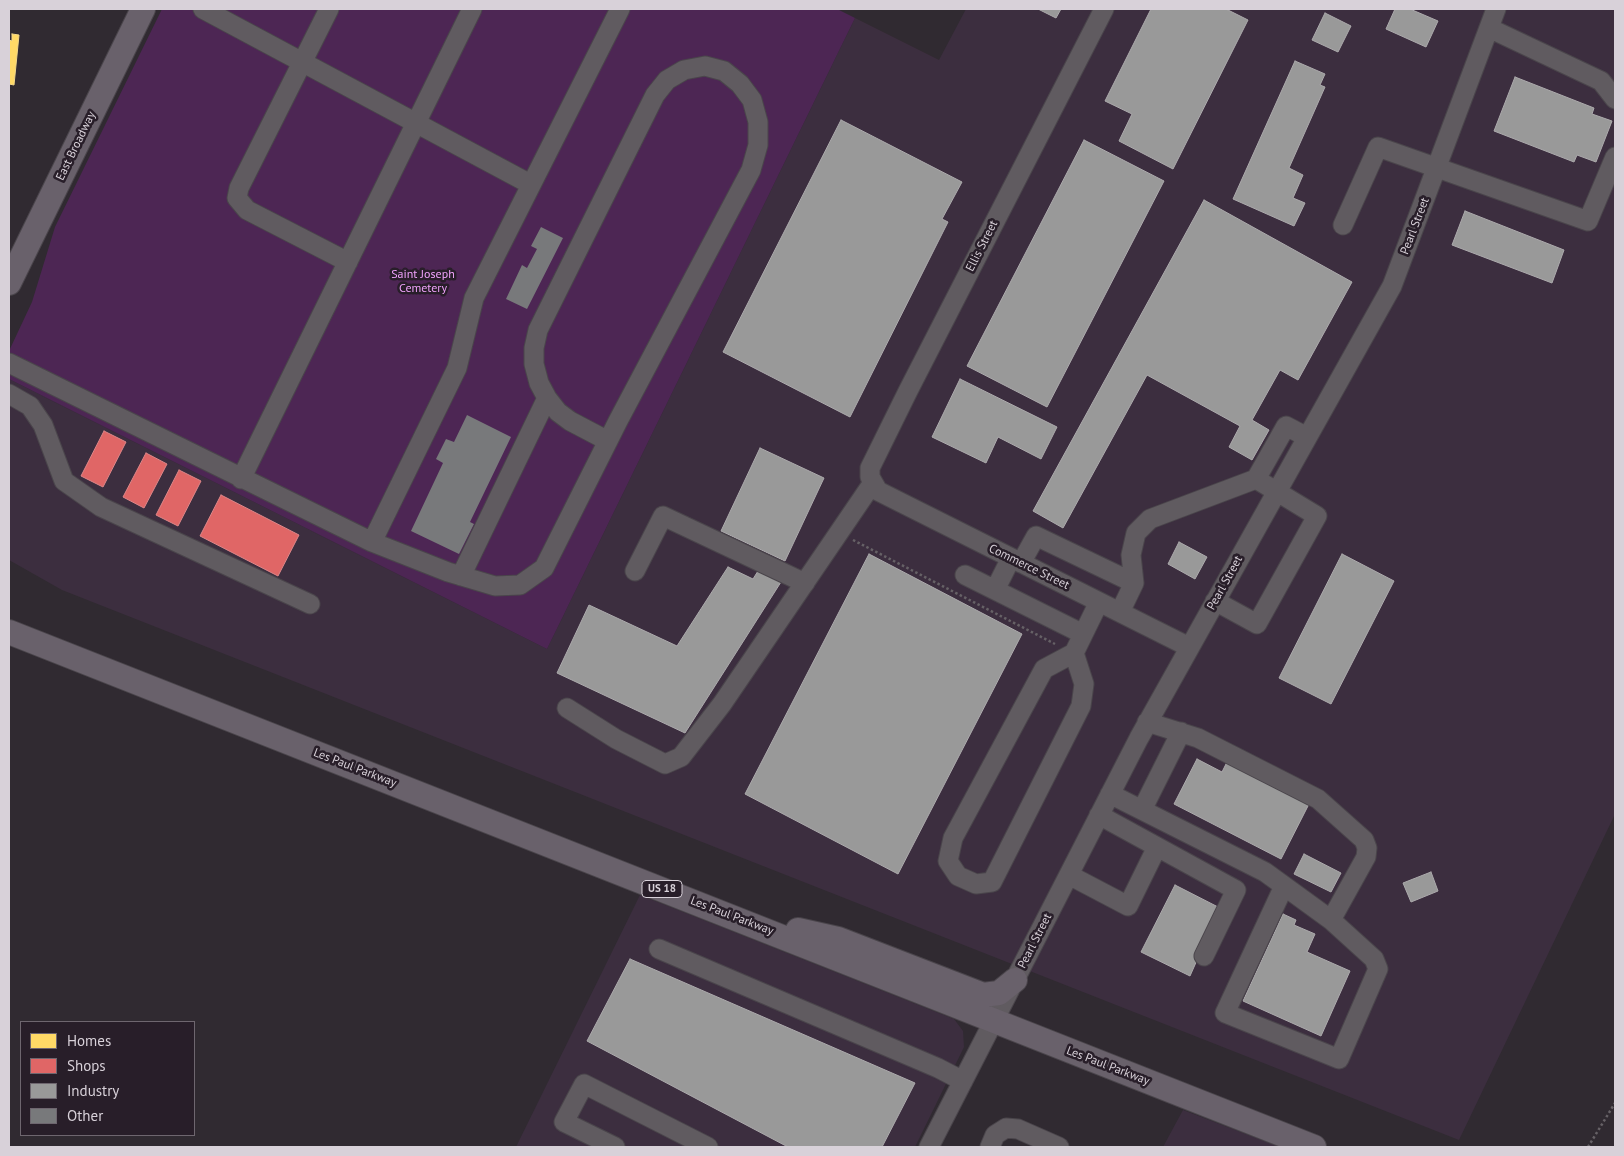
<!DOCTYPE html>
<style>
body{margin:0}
#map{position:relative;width:1624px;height:1156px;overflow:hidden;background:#302a31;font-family:"PT Sans",sans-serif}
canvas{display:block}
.frame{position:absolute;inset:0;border:10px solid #d8d1d9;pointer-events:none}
.legend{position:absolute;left:20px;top:1021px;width:175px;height:115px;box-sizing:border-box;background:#281e29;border:1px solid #6e666f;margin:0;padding:6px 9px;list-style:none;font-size:15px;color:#d8d1d9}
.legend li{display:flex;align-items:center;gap:10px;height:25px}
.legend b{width:25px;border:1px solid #6e666f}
</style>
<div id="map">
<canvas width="1624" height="1156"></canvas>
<div class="frame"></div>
<ul class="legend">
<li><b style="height:14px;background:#ffd966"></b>Homes</li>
<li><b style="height:14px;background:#e06666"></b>Shops</li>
<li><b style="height:14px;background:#999"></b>Industry</li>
<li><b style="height:14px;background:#78797b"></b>Other</li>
</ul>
</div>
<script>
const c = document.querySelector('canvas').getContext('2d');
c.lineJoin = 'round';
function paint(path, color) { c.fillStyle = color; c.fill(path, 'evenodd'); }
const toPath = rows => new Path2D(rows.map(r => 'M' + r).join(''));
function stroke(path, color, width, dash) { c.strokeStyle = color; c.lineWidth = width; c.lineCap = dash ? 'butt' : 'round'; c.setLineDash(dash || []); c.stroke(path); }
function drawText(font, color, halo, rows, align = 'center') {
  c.font = font + ' "PT Sans",sans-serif'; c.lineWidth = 5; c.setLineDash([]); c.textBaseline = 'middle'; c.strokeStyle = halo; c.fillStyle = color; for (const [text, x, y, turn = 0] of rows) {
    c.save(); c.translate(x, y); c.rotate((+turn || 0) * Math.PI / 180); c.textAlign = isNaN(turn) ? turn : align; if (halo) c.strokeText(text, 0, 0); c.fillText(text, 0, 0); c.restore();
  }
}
const built = toPath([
 [966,9,1615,9,1615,814,1459,1140,62,590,9,560,9,379,547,649,855,18,939,60],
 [640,895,954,1019,963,1031,964,1047,915,1147,516,1147],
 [1183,1110,1280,1147,1163,1147]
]);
const green = toPath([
 [162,9,837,9,855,18,547,649,9,379,9,351,32,302,55,227]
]);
const homes = toPath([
 [12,34,19,35,14,85,9,84,9,40,12,41,12,34]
]);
const shops = toPath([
 [104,431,126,442,103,487,81,476,104,431],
 [146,453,167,464,144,508,123,497,146,453],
 [179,470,201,481,178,526,156,515,179,470],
 [221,495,299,535,278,576,200,536,221,495]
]);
const industry = toPath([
 [1038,9,1061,9,1056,18,1038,9],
 [1151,9,1226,9,1248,20,1173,169,1119,141,1132,114,1105,101,1151,9],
 [1395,9,1410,9,1438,21,1426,47,1386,29,1395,9],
 [1325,13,1351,26,1338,52,1312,40,1325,13],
 [1295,61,1325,74,1320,85,1325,87,1289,168,1303,175,1293,198,1305,203,1294,226,1233,199,1295,61],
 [1515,77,1594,108,1592,114,1612,121,1596,162,1577,155,1574,162,1494,131,1515,77],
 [841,120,962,182,942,219,948,222,850,417,723,352,841,120],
 [1084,140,1164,181,1047,407,967,366,1084,140],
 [1204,200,1352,282,1298,380,1280,370,1252,420,1269,430,1252,460,1229,447,1240,426,1147,375,1063,528,1033,511,1204,200],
 [1465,211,1564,250,1552,283,1452,245,1465,211],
 [960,379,1057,427,1041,459,998,437,986,463,932,437,960,379],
 [760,448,824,478,785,561,721,531,760,448],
 [1179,542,1207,557,1195,579,1168,564,1179,542],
 [869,554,1022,634,898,874,745,794,869,554],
 [1342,554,1394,581,1331,704,1279,678,1342,554],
 [728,567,753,579,758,571,781,582,685,733,557,673,589,605,677,646,728,567],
 [1197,759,1222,772,1228,760,1310,802,1281,859,1174,804,1197,759],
 [1304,854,1341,873,1331,892,1294,874,1304,854],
 [1431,872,1438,891,1411,902,1403,883,1431,872],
 [1175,885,1220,908,1190,976,1141,952,1175,885],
 [1283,914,1296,920,1294,925,1315,934,1307,952,1350,971,1321,1036,1243,1001,1283,914],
 [630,959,915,1083,882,1147,788,1147,587,1041,630,959]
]);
const building = toPath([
 [541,227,563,238,527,309,506,299,522,265,527,268,537,249,531,246],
 [467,415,511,437,470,522,474,524,459,554,411,531,443,463,436,459,446,439,454,442]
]);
const path = toPath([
 [853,540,1055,644],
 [1588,1147,1615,1103]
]);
const minor = toPath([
 [203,9,530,184],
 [329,9,239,188,237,198,247,210,348,262],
 [1104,9,908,391,870,468,870,477,878,491,1189,647],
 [1489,28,1601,81,1615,99],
 [1343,225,1378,147,1588,221,1615,157],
 [9,363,372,542,448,572,495,586,520,585,544,568,618,421,751,170,758,145,758,122,752,100,740,84,724,71,705,66,684,70,667,80,655,95,538,330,534,348,534,364,539,383,547,398,558,412,570,421,608,441],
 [9,394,30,406,43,425,64,481,101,507,310,604],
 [241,479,472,9],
 [372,542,457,368,474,298,620,9],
 [1021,563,1036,536,1134,583,1120,612],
 [635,571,663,516,805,583],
 [965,575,1083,634],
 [461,576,547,398],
 [1134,583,1131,555,1136,533,1150,519,1256,479],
 [995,590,1011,558],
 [1215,601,1257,624,1317,516,1256,479,1286,426,1307,437],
 [1074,653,1044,669,953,838,948,861,958,876,976,884,992,882,1081,706,1084,684,1074,653,1099,602],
 [567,708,616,739,665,764,681,757,722,704,872,484],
 [1110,794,1265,872,1331,920,1366,857,1367,848,1364,840,1318,799,1198,738,1147,722],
 [1142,810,1181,732],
 [1099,815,1236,890,1204,956],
 [1069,875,1128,906,1157,847],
 [1284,886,1225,1013,1339,1059,1378,969,1374,959,1331,920],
 [659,949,938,1068,963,1081],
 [615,1147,564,1122,584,1084,708,1147],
 [929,1147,1139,738,1392,286,1496,9],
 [990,1147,995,1135,1006,1128,1018,1129,1059,1147]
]);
const major = toPath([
 [9,283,143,9],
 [9,632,1314,1147],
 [798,930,838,939,983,995,999,993,1015,980]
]);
const shields = [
 [662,889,40]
];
const shieldNames = [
 ["US 18",662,889]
];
const streetNames = [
 ["East Broadway",76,146,-64],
 ["Pearl Street",1415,226,-69],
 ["Ellis Street",982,246,-63],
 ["Commerce Street",1029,567,26],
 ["Pearl Street",1225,583,-61],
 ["Les Paul Parkway",355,768,21],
 ["Les Paul Parkway",732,916,21],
 ["Pearl Street",1035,941,-63],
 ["Les Paul Parkway",1108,1066,21]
];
const parkNames = [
 ["Saint Joseph",423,275],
 ["Cemetery",423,289]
];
paint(built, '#3c2e3f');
paint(green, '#4d2654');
paint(homes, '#ffd966');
stroke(homes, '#f3d788', 1);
paint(shops, '#e06666');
stroke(shops, '#de8688', 1);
paint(industry, '#999');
stroke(industry, '#acaaac', 1);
paint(building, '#78797b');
stroke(minor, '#4a454b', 21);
stroke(major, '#4a454b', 26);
stroke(path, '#666166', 2.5, [2.5, 2.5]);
stroke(minor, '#605b60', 19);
stroke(major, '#69616b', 24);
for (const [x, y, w] of shields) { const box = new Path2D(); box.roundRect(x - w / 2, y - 8.5, w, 17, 4); c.fillStyle = '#281e29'; c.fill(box); stroke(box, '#d8d1d9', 1); }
drawText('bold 11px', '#d8d1d9', null, shieldNames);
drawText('12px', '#d8d1d9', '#281e29', streetNames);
drawText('12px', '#efa2fb', '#281e29', parkNames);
</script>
